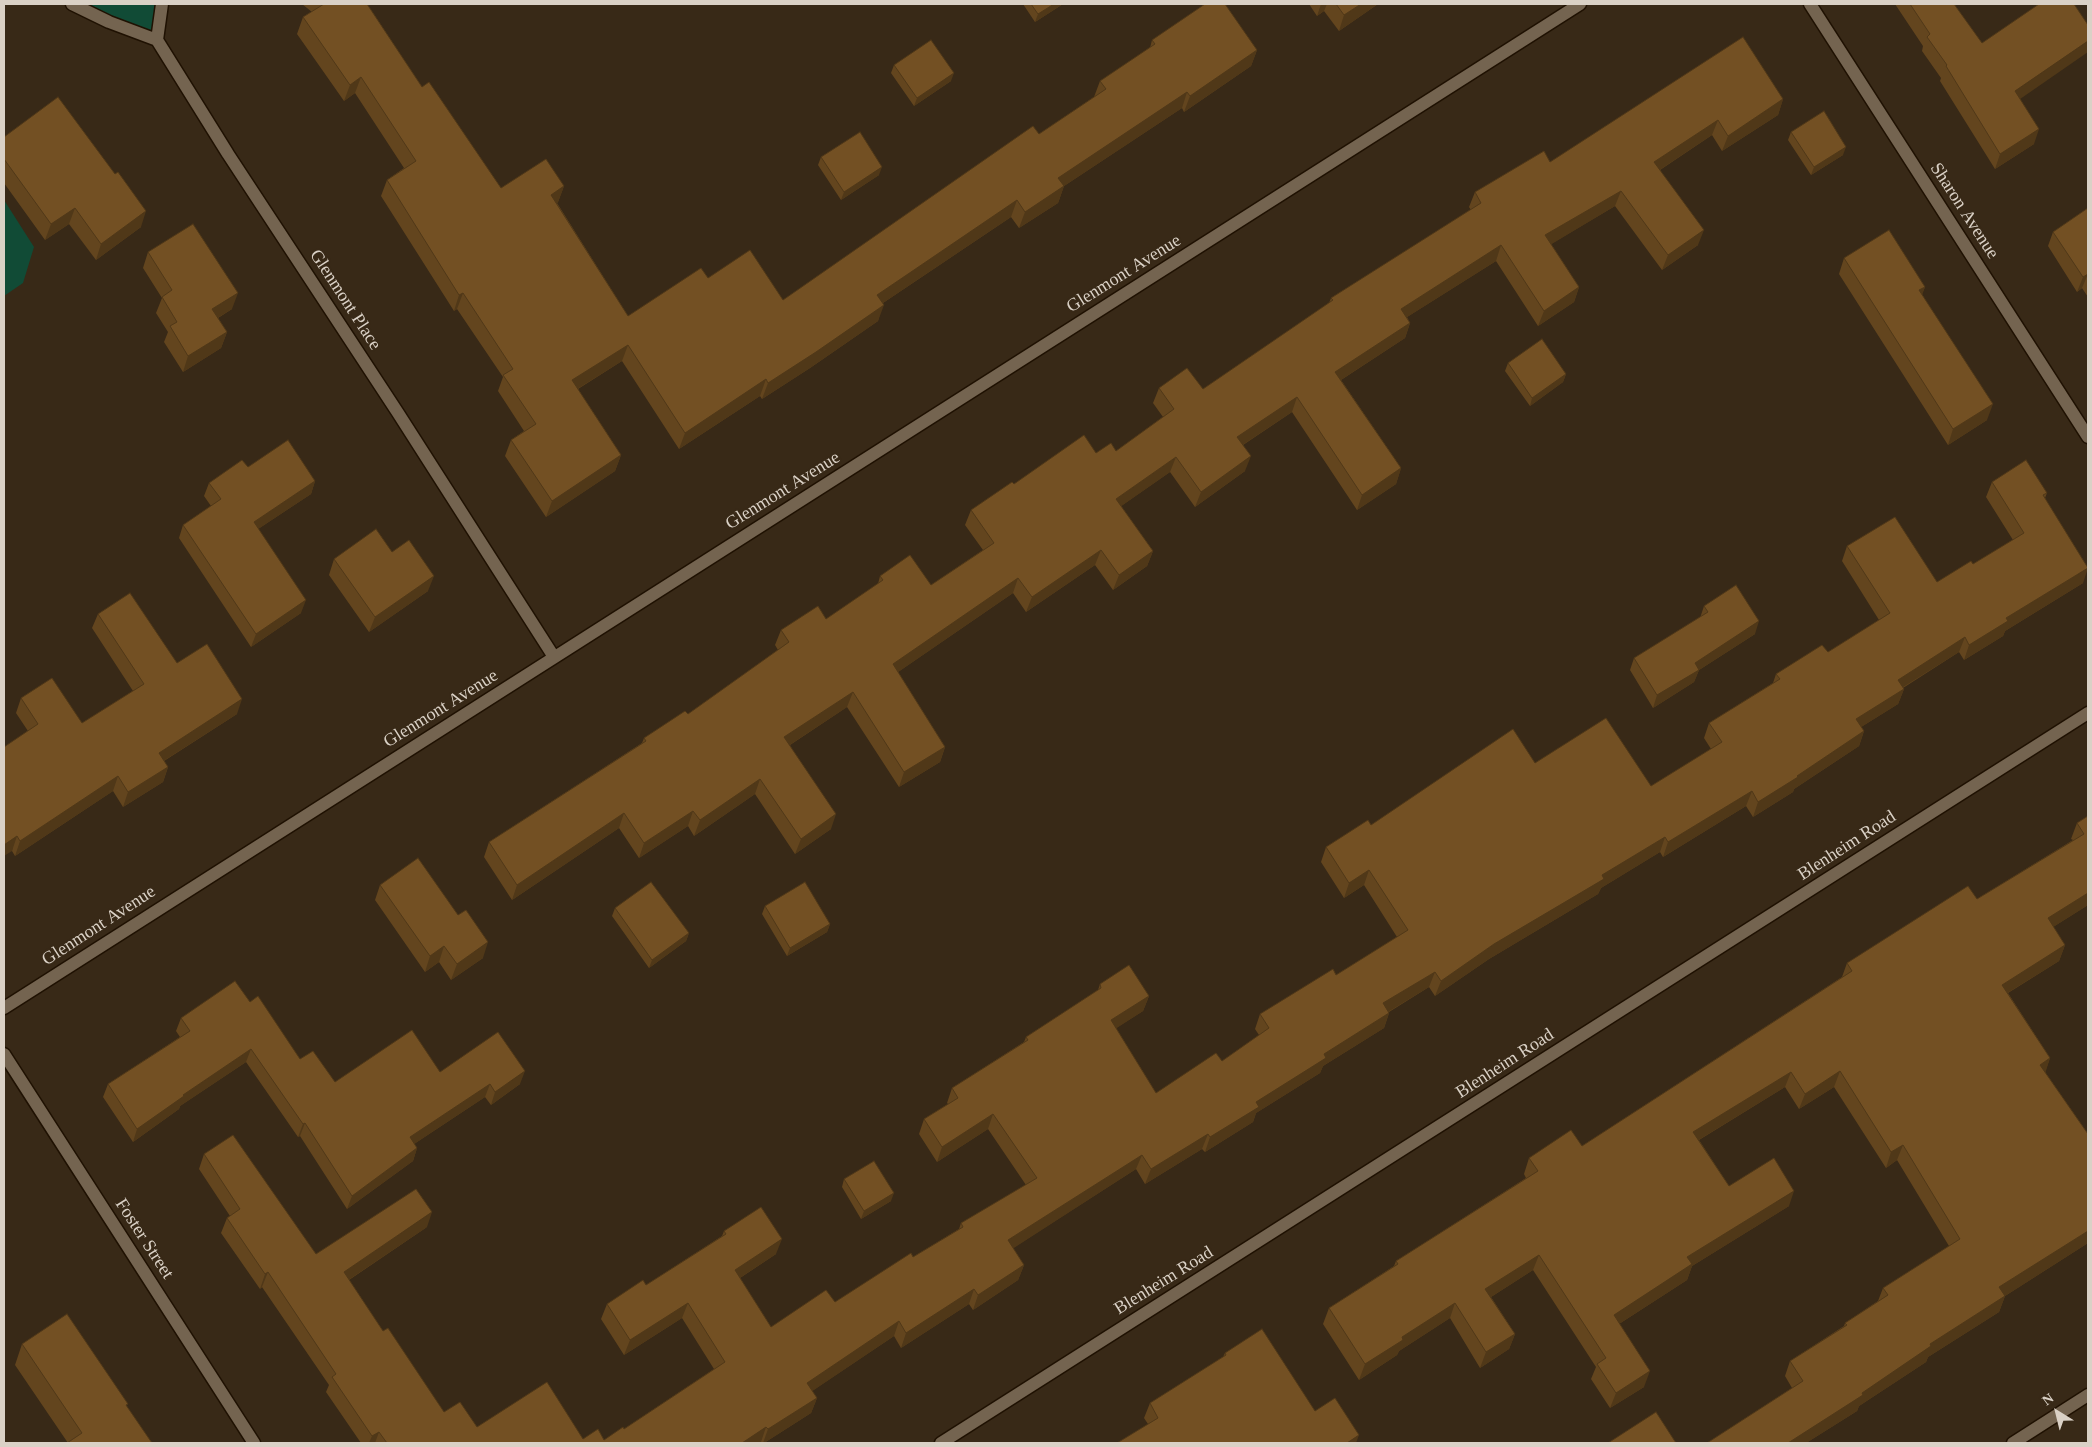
<!DOCTYPE html>
<style>
body{margin:0}
#map{position:relative;width:2092px;height:1447px;overflow:hidden;background:#382917;font-family:Georgia,serif}
canvas{display:block}
.frame{position:absolute;inset:0;border:5px solid #dad1c6;pointer-events:none}
.north{position:absolute;left:2032px;top:1387px;width:50px;height:50px;-webkit-text-stroke:4px #382917;paint-order:stroke;rotate:324deg;font-size:14px;font-weight:700;line-height:20px;text-align:center;color:#dad1c6}
.north::after{content:'';display:block;margin:auto;width:18px;height:22px;background:#dad1c6;clip-path:polygon(50% 0,100% 100%,50% 72%,0 100%)}
</style>
<div id="map">
<canvas width="2092" height="1447"></canvas>
<div class="frame"></div>
<div class="north">N</div>
</div>
<script>
const c = document.querySelector('canvas').getContext('2d');
c.lineJoin = 'round';
function paint(path, color) { c.fillStyle = color; c.fill(path, 'evenodd'); }
const toPath = rows => new Path2D(rows.map(r => 'M' + r).join(''));
function stroke(path, color, width, dash) { c.strokeStyle = color; c.lineWidth = width; c.lineCap = dash ? 'butt' : 'round'; c.setLineDash(dash || []); c.stroke(path); }
function drawText(font, color, halo, rows, align = 'center') {
  c.font = font + ' Georgia,serif'; c.lineWidth = 4; c.setLineDash([]); c.textBaseline = 'middle'; c.strokeStyle = halo; c.fillStyle = color; for (const [text, x, y, turn = 0] of rows) {
    c.save(); c.translate(x, y); c.rotate((+turn || 0) * Math.PI / 180); c.textAlign = isNaN(turn) ? turn : align; if (halo) c.strokeText(text, 0, 0); c.fillText(text, 0, 0); c.restore();
  }
}
const green = toPath([
 [72,4,162,4,157,40],
 [4,200,34,247,23,283,4,296]
]);
const minor = toPath([
 [72,4,109,22,157,40,228,154,398,413,554,657],
 [1810,4,2088,437],
 [157,40,162,4],
 [4,1008,1580,4],
 [4,1054,254,1443],
 [941,1443,2088,713],
 [2013,1443,2088,1395]
]);
const wall = toPath([
 [302,4,367,4,422,87,501,188,564,186,558,202,557,203,628,316,708,278,783,300,1039,134,1094,97,1100,81,1150,48,1152,40,1257,50,1251,66,1184,112,1182,108,1064,186,1058,203,1019,228,1011,217,883,303,878,321,810,368,762,399,760,396,679,449,622,361,578,389,621,455,615,471,546,517,505,456,511,440,524,431,498,391,503,377,457,309,454,311,381,196,387,180,404,168,355,93,344,101,297,34,303,17,312,12],
 [1023,4,1063,4,1035,22],
 [1309,4,1378,4,1339,31,1324,11,1317,16],
 [1895,4,1954,4,2020,99,2034,144,1995,169,1940,81,1941,78,1922,51,1923,46],
 [894,65,951,81,914,106,891,73],
 [1783,99,1778,115,1722,151,1712,135,1660,170,1698,245,1662,270,1615,206,1551,244,1579,287,1574,302,1538,326,1496,261,1407,317,1410,323,1405,338,1341,380,1401,468,1396,484,1357,510,1292,412,1243,445,1245,471,1195,507,1170,472,1121,506,1153,551,1147,566,1113,590,1095,565,1026,612,1013,593,898,672,945,747,940,762,899,787,847,707,790,745,831,829,795,854,755,794,694,836,688,826,639,858,619,828,512,900,484,857,489,842,642,743,644,738,688,714,778,650,775,645,781,630,826,619,878,584,880,576,931,585,983,550,965,525,971,510,1014,484,1096,453,1116,451,1163,417,1153,403,1159,388,1203,389,1329,303,1331,298,1471,210,1469,207,1475,192,1550,162],
 [1791,132,1843,155,1811,175,1788,140],
 [4,137,115,174,141,227,96,260,69,224,45,240,4,183],
 [821,157,879,175,841,200,818,165],
 [2088,208,2088,297,2082,288,2077,292,2048,246,2053,232],
 [148,252,232,309,218,318,227,332,221,348,183,372,164,342,168,332,156,313,162,298,143,268],
 [1844,258,1925,287,1922,294,1987,420,1948,445,1839,274],
 [1508,363,1566,374,1563,382,1530,406,1505,371],
 [248,467,315,481,311,494,258,529,301,613,251,647,179,538,183,525,211,506,204,496,209,483],
 [1992,482,2047,493,2045,498,2083,583,2005,631,2003,636,1964,660,1959,652,1903,688,1904,689,1898,704,1861,727,1864,731,1859,746,1794,789,1793,792,1753,817,1746,806,1663,857,1660,852,1601,888,1598,894,1489,959,1435,996,1429,987,1389,1012,1389,1013,1384,1028,1323,1066,1320,1073,1256,1113,1253,1122,1205,1152,1202,1149,1145,1184,1136,1169,1013,1248,1024,1265,1018,1280,973,1310,969,1304,901,1348,894,1336,812,1391,817,1398,811,1413,764,1443,762,1443,761,1442,759,1443,361,1443,326,1392,329,1385,262,1287,260,1289,221,1233,227,1218,230,1216,199,1169,204,1154,316,1254,427,1227,349,1280,383,1331,444,1412,477,1427,583,1439,604,1440,624,1429,714,1369,682,1318,624,1355,601,1319,607,1304,646,1285,722,1236,724,1231,776,1254,740,1278,771,1327,835,1302,913,1257,959,1229,961,1223,1026,1185,988,1129,937,1162,919,1134,924,1119,948,1104,947,1103,952,1088,1024,1042,1026,1037,1098,990,1100,984,1149,996,1143,1011,1116,1028,1156,1093,1222,1061,1259,1035,1255,1029,1260,1014,1336,975,1397,937,1364,885,1344,898,1321,862,1326,847,1371,825,1535,763,1651,786,1711,749,1704,738,1709,723,1773,683,1776,674,1828,652,1879,620,1842,561,1847,546,1937,582,1973,564,2013,540,1986,497],
 [392,552,428,591,369,632,329,575,334,559],
 [1704,606,1755,634,1699,670,1694,682,1653,708,1630,670,1634,658,1700,618],
 [98,614,177,663,237,714,164,761,168,767,163,782,123,807,113,791,15,856,12,851,28,731,16,713,21,698,82,723,133,691,92,628],
 [2088,816,2088,905,2053,927,2065,945,2059,961,2008,993,2050,1058,2045,1072,2088,1134,2088,1243,2005,1296,1999,1312,1928,1357,1926,1362,1859,1406,1857,1411,1806,1443,1707,1443,1792,1388,1785,1376,1790,1361,1844,1326,1845,1323,1878,1301,1883,1288,1949,1246,1897,1160,1886,1168,1834,1087,1799,1109,1785,1087,1699,1140,1729,1186,1789,1206,1692,1266,1687,1280,1619,1324,1644,1387,1610,1408,1591,1379,1596,1367,1533,1270,1491,1297,1515,1334,1509,1349,1480,1368,1450,1318,1399,1351,1397,1355,1359,1380,1323,1324,1329,1308,1394,1266,1396,1261,1526,1178,1524,1174,1529,1158,1582,1146,1842,977,1847,963,1977,899,2073,840,2071,839,2077,823],
 [380,885,483,958,451,980,439,962,425,972,375,900],
 [765,906,830,924,827,932,787,956,762,914],
 [615,908,689,933,686,941,649,968,612,916],
 [250,1002,300,1059,335,1082,440,1072,520,1084,491,1105,485,1097,414,1144,417,1148,413,1161,347,1209,300,1136,298,1137,246,1062,180,1106,179,1109,133,1142,103,1097,108,1084,180,1037,176,1031,181,1018],
 [844,1179,891,1201,861,1219,842,1187],
 [22,1344,127,1406,68,1443,15,1365],
 [1225,1353,1315,1411,1148,1424,1144,1418,1150,1403,1223,1357]
]);
const shadedWall = toPath([
 [1054,4,1063,4,1035,22,1038,14],
 [1321,4,1327,4,1324,11,1317,16],
 [1361,4,1378,4,1339,31,1344,15],
 [2088,41,2088,52,2010,106,2015,91],
 [1257,50,1251,66,1184,112,1190,96],
 [954,73,951,81,914,106,917,98],
 [361,77,355,93,344,101,350,85],
 [1187,92,1182,108,1052,194,1058,178],
 [1783,99,1778,115,1722,151,1728,136],
 [1718,120,1712,135,1649,177,1654,162],
 [2039,129,2034,144,1995,169,2000,154],
 [1846,147,1843,155,1811,175,1814,167],
 [882,167,879,175,841,200,844,192],
 [564,186,558,202,545,211,551,195],
 [1064,186,1058,203,1019,228,1025,212],
 [1621,191,1615,206,1540,251,1545,235],
 [1017,200,1011,217,871,311,877,295],
 [75,208,69,224,45,240,51,224],
 [146,211,141,227,96,260,101,244],
 [1704,230,1698,245,1662,270,1668,255],
 [1501,245,1496,261,1396,324,1401,309],
 [2088,274,2082,288,2077,292,2083,277],
 [1579,287,1574,302,1538,326,1544,311],
 [1925,287,1919,303,1919,290],
 [238,293,232,309,206,325,212,309],
 [463,293,457,309,454,311,459,295],
 [884,305,878,321,810,368,762,399,768,383],
 [1410,323,1405,338,1330,387,1335,372],
 [227,332,221,348,183,372,188,356],
 [628,345,622,361,566,396,572,380],
 [1566,374,1563,382,1530,406,1532,398],
 [766,379,760,396,679,449,685,433],
 [1297,397,1292,412,1232,452,1237,437],
 [1993,404,1987,420,1948,445,1953,429],
 [621,455,615,471,546,517,552,501],
 [1251,456,1245,471,1195,507,1201,492],
 [1176,457,1170,472,1110,514,1116,499],
 [1401,468,1396,484,1357,510,1362,495],
 [315,481,311,494,249,535,254,522],
 [1101,550,1095,565,1026,612,1032,597],
 [1153,551,1147,566,1113,590,1119,575],
 [2088,568,2083,583,2005,631,2003,636,1964,660,1969,645,2006,618],
 [434,576,428,591,369,632,375,617],
 [1018,578,1013,593,888,679,893,664],
 [306,600,301,613,251,647,256,634],
 [1759,621,1755,634,1699,670,1694,682,1653,708,1657,695,1695,663],
 [1965,637,1959,652,1892,694,1898,680],
 [1904,689,1898,704,1850,734,1856,719],
 [853,692,847,707,779,752,784,737],
 [242,699,237,714,154,767,159,753],
 [1864,731,1859,746,1794,789,1793,792,1753,817,1758,802],
 [945,747,940,762,899,787,904,772],
 [168,767,163,782,123,807,128,792],
 [118,776,113,791,15,856,20,841],
 [760,779,755,794,694,836,700,820],
 [1752,791,1746,806,1663,857,1668,842],
 [693,811,688,826,639,858,644,843],
 [624,813,619,828,512,900,517,885],
 [836,814,831,829,795,854,801,839],
 [17,836,12,851,4,856,4,845],
 [1665,837,1660,852,1601,888,1598,894,1489,959,1435,996,1441,981,1494,944,1602,875],
 [1369,870,1364,885,1344,898,1349,883],
 [2088,893,2088,905,2042,934,2048,918],
 [830,924,827,932,787,956,790,948],
 [689,933,686,941,649,968,652,960],
 [488,942,483,958,451,980,457,964],
 [2065,945,2059,961,1996,1000,2002,985],
 [444,946,439,962,425,972,430,956],
 [1435,972,1429,987,1378,1018,1383,1003],
 [1149,996,1143,1011,1106,1035,1111,1020],
 [1389,1013,1384,1028,1323,1066,1320,1073,1256,1113,1253,1122,1205,1152,1210,1137,1256,1102,1324,1054],
 [251,1049,246,1062,180,1106,179,1109,133,1142,137,1129,183,1095],
 [2050,1058,2045,1074,2040,1065],
 [525,1071,520,1084,491,1105,495,1092],
 [1840,1071,1834,1087,1799,1109,1805,1094],
 [1791,1072,1785,1087,1687,1147,1693,1132],
 [490,1084,485,1097,405,1150,410,1137],
 [993,1114,988,1129,937,1162,942,1147],
 [305,1123,300,1136,298,1137,303,1124],
 [1208,1134,1202,1149,1145,1184,1151,1169],
 [1903,1145,1897,1160,1886,1168,1891,1152],
 [417,1148,413,1161,347,1209,352,1196],
 [1142,1155,1136,1169,1003,1255,1008,1240],
 [1794,1191,1789,1206,1692,1266,1687,1280,1608,1331,1614,1315,1687,1257],
 [894,1193,891,1201,861,1219,864,1211],
 [432,1212,427,1227,338,1287,344,1272],
 [2088,1231,2088,1243,1994,1303,1999,1287],
 [782,1239,776,1254,729,1285,735,1270],
 [1539,1255,1533,1270,1480,1304,1485,1289],
 [1024,1265,1018,1280,973,1310,978,1295],
 [268,1272,262,1287,260,1289,265,1274],
 [974,1289,969,1304,901,1348,906,1333],
 [2005,1296,1999,1312,1928,1357,1926,1362,1859,1406,1857,1411,1806,1443,1788,1443,1862,1393,1930,1344],
 [688,1303,682,1318,624,1355,630,1340],
 [1455,1303,1450,1318,1399,1351,1397,1355,1359,1380,1365,1364,1402,1337],
 [899,1321,894,1336,802,1398,807,1383],
 [1515,1334,1509,1349,1480,1368,1486,1352],
 [1650,1371,1644,1387,1610,1408,1616,1393],
 [817,1398,811,1413,764,1443,763,1443,768,1429],
 [766,1427,761,1442,759,1443,742,1443],
 [379,1432,375,1443,369,1443,372,1436],
 [1359,1435,1356,1443,1347,1443]
]);
const building = toPath([
 [324,4,367,4,422,87,429,82,501,188,546,159,564,186,551,195,628,316,701,268,708,278,750,250,783,300,1033,126,1039,134,1106,89,1100,81,1155,44,1152,40,1205,4,1225,4,1257,50,1190,96,1187,92,1058,178,1064,186,1025,212,1017,200,911,272,877,295,884,305,816,352,768,383,766,379,685,433,628,345,572,380,621,455,552,501,511,440,536,424,503,375,513,369,463,293,459,295,387,180,416,161,361,77,350,85,303,17,324,4],
 [1031,4,1054,4,1038,14,1031,4],
 [1336,4,1361,4,1344,15,1336,4],
 [1910,4,1954,4,1982,43,2039,4,2074,4,2088,25,2088,41,2015,91,2039,129,2000,154,1946,66,1947,65,1927,37,1930,34,1910,4],
 [1743,37,1783,99,1728,136,1718,120,1654,162,1704,230,1668,255,1621,191,1545,235,1579,287,1544,311,1501,245,1401,309,1410,323,1335,372,1401,468,1362,495,1297,397,1237,437,1251,456,1201,492,1176,457,1116,499,1153,551,1119,575,1101,550,1032,597,1018,578,893,664,945,747,904,772,853,692,784,737,836,814,801,839,760,779,700,820,693,811,644,843,624,813,517,885,489,842,646,741,644,738,685,711,688,714,789,642,781,630,818,606,826,619,883,580,880,576,910,555,931,585,994,543,971,510,1012,482,1014,484,1084,435,1096,453,1111,443,1116,451,1174,409,1159,388,1187,368,1203,389,1333,300,1331,298,1481,203,1475,192,1544,151,1550,162,1743,37],
 [931,40,954,73,917,98,894,65,931,40],
 [58,97,115,174,118,172,146,211,101,244,75,208,51,224,4,159,4,137,58,97],
 [1824,111,1846,147,1814,167,1791,132,1824,111],
 [860,132,882,167,844,192,821,157,860,132],
 [2088,208,2088,274,2083,277,2053,232,2088,208],
 [193,224,238,293,212,309,227,332,188,356,170,326,177,322,162,297,172,290,148,252,193,224],
 [1889,230,1925,287,1919,290,1993,404,1953,429,1844,258,1889,230],
 [1542,339,1566,374,1532,398,1508,363,1542,339],
 [288,440,315,481,254,522,306,600,256,634,183,525,221,499,209,483,242,460,248,467,288,440],
 [2026,460,2047,493,2043,495,2088,568,2006,618,2008,621,1969,645,1965,637,1898,680,1904,689,1856,719,1864,731,1797,776,1798,777,1758,802,1752,791,1668,842,1665,837,1602,875,1604,879,1494,944,1441,981,1435,972,1383,1003,1389,1013,1324,1054,1326,1058,1256,1102,1259,1107,1210,1137,1208,1134,1151,1169,1142,1155,1008,1240,1024,1265,978,1295,974,1289,906,1333,899,1321,807,1383,817,1398,768,1429,766,1427,742,1443,387,1443,379,1432,372,1436,332,1377,336,1374,268,1272,265,1274,227,1218,240,1209,204,1154,233,1135,316,1254,416,1189,432,1212,344,1272,383,1331,388,1328,444,1412,460,1402,477,1427,547,1382,583,1439,598,1429,604,1440,623,1427,624,1429,725,1362,688,1303,630,1340,607,1304,643,1280,646,1285,726,1234,724,1231,761,1207,782,1239,735,1270,771,1327,826,1290,835,1302,911,1253,913,1257,963,1227,961,1223,1037,1178,993,1114,942,1147,924,1119,958,1098,952,1088,1028,1040,1026,1037,1101,988,1100,984,1129,965,1149,996,1111,1020,1156,1093,1216,1053,1222,1061,1269,1028,1260,1014,1333,969,1336,975,1408,930,1369,870,1349,883,1326,847,1368,820,1371,825,1513,729,1535,763,1606,718,1651,786,1722,742,1709,723,1780,679,1776,674,1822,645,1828,652,1890,613,1847,546,1895,517,1937,582,1971,561,1973,564,2024,533,1992,482,2026,460],
 [376,529,392,552,409,540,434,576,375,617,334,559,376,529],
 [1736,585,1759,621,1695,663,1699,670,1657,695,1634,658,1708,612,1704,606,1736,585],
 [130,593,177,663,207,644,242,699,159,753,168,767,128,792,118,776,20,841,17,836,4,845,4,747,38,724,21,698,52,678,82,723,144,684,98,614,130,593],
 [2088,816,2088,893,2048,918,2065,945,2002,985,2050,1058,2040,1065,2088,1134,2088,1231,1999,1287,2005,1296,1930,1344,1931,1346,1862,1393,1863,1395,1788,1443,1707,1443,1803,1381,1790,1361,1847,1325,1845,1323,1888,1295,1883,1288,1960,1239,1903,1145,1891,1152,1840,1071,1805,1094,1791,1072,1693,1132,1729,1186,1774,1158,1794,1191,1687,1257,1692,1264,1614,1315,1650,1371,1616,1393,1597,1364,1606,1358,1539,1255,1485,1289,1515,1334,1486,1352,1455,1303,1402,1337,1403,1340,1365,1364,1329,1308,1398,1264,1396,1261,1538,1171,1529,1158,1571,1130,1582,1146,1852,971,1847,963,1968,886,1977,899,2084,834,2077,823,2088,816],
 [418,858,458,915,466,910,488,942,457,964,444,946,430,956,380,885,418,858],
 [651,882,689,933,652,960,615,908,651,882],
 [805,882,830,924,790,948,765,906,805,882],
 [235,981,250,1002,258,996,300,1059,313,1051,335,1082,412,1030,440,1072,498,1032,525,1071,495,1092,490,1084,410,1137,417,1148,352,1196,305,1123,303,1124,251,1049,183,1095,184,1096,137,1129,108,1084,190,1031,181,1018,235,981],
 [874,1161,894,1193,864,1211,844,1179,874,1161],
 [67,1314,128,1404,126,1405,152,1443,67,1443,82,1433,22,1344,67,1314],
 [1262,1329,1315,1411,1335,1398,1359,1435,1347,1443,1117,1443,1158,1418,1150,1403,1226,1355,1225,1353,1262,1329],
 [1656,1412,1676,1443,1608,1443,1656,1412]
]);
const streetNames = [
 ["Sharon Avenue",1964,211,57],
 ["Glenmont Avenue",1124,274,-32],
 ["Glenmont Place",345,300,57],
 ["Glenmont Avenue",783,491,-32],
 ["Glenmont Avenue",441,709,-32],
 ["Blenheim Road",1847,846,-33],
 ["Glenmont Avenue",99,926,-33],
 ["Blenheim Road",1505,1064,-33],
 ["Foster Street",144,1239,57],
 ["Blenheim Road",1164,1281,-32]
];
paint(green, '#114b36');
stroke(minor, '#1f1102', 15);
stroke(minor, '#746450', 12);
paint(wall, '#63451e');
paint(shadedWall, '#503818');
paint(building, '#735023');
stroke(building, '#503818', 1);
drawText('18px', '#dad1c6', '#382917', streetNames);
</script>
